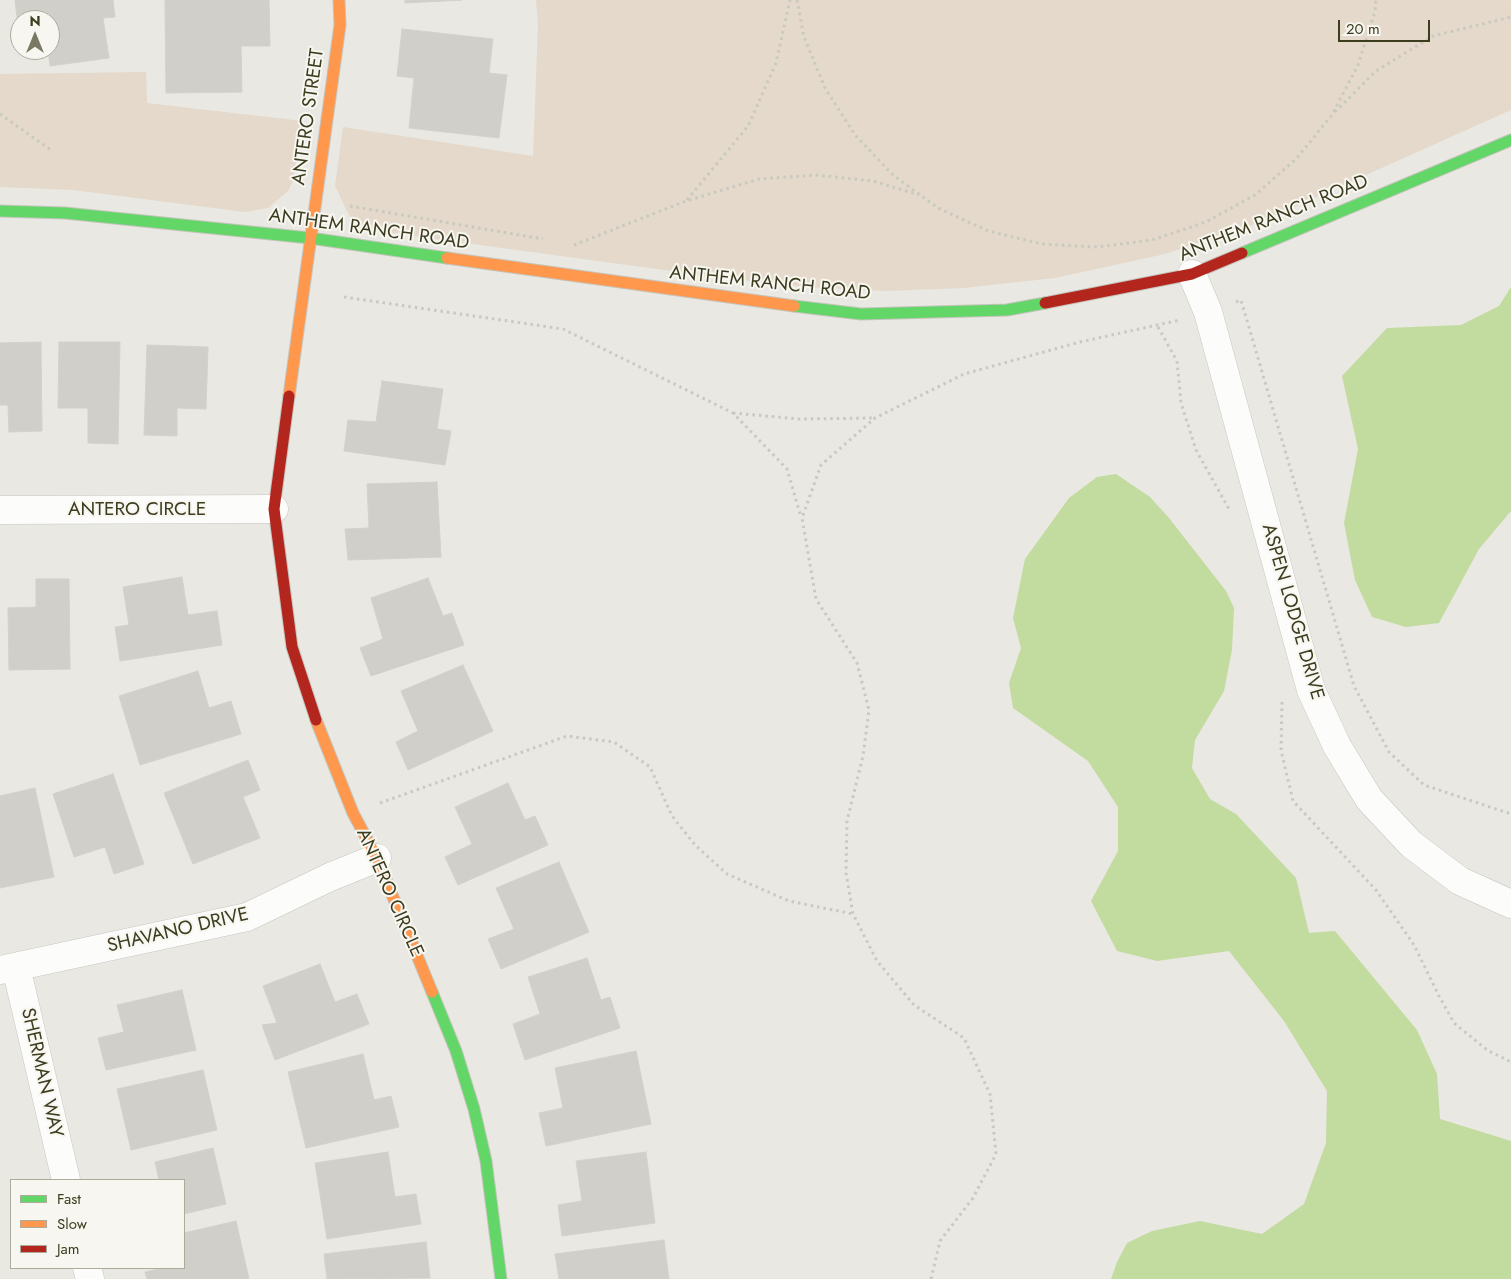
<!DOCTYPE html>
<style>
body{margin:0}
#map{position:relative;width:1511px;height:1279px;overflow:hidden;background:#e9e8e2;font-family:Jost,sans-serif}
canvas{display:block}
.legend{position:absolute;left:10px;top:1179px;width:175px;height:90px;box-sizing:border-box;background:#f8f6f0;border:1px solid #adac9c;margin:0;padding:6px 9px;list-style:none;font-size:15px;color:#3c3d1f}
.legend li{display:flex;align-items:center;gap:10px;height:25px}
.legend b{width:25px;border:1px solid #adac9c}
.north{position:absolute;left:10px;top:10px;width:50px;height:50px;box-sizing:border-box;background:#f8f6f0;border:1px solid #adac9c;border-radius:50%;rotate:0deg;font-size:14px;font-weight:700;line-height:20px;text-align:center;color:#3c3d1f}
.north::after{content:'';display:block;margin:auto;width:18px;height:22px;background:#797963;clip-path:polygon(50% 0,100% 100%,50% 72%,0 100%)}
.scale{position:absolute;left:1338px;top:20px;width:92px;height:22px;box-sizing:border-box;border:2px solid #3c3d1f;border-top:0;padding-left:6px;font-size:15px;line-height:18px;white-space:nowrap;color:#3c3d1f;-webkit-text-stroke:4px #f8f6f0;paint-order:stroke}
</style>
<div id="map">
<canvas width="1511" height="1279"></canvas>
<ul class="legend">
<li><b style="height:6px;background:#63d668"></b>Fast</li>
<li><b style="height:6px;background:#ff974d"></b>Slow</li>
<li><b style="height:6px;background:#b3261e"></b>Jam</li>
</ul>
<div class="north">N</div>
<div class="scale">20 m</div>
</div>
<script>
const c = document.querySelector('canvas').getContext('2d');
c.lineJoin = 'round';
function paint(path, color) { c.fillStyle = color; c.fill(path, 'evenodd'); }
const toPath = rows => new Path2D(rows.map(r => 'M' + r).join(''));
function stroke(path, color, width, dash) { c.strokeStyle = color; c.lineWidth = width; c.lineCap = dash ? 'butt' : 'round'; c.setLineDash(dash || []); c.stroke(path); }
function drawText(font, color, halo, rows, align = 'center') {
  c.font = font + ' Jost,sans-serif'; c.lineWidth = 4; c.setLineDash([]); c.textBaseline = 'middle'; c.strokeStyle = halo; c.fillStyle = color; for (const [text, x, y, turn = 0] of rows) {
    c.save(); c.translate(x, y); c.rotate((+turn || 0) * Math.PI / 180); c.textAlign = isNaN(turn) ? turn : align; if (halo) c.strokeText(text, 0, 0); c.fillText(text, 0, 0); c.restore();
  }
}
const green = toPath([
 [536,0,1511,0,1511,110,1261,222,1165,254,1055,278,964,288,886,291,804,287,723,278,369,230,357,224,349,215,335,186,343,127,533,156,538,25],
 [146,72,147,103,303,121,293,181,288,191,268,208,245,212,73,190,0,187,0,74]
]);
const water = toPath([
 [1511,287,1511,511,1479,549,1439,623,1406,627,1372,617,1355,580,1344,523,1358,449,1342,376,1387,328,1461,325,1499,306],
 [1116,474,1150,497,1169,518,1226,591,1234,608,1232,650,1224,691,1195,740,1192,768,1210,799,1236,814,1296,878,1309,933,1335,931,1417,1030,1437,1074,1440,1119,1511,1141,1511,1279,1111,1279,1117,1262,1127,1243,1152,1231,1200,1221,1262,1234,1304,1204,1326,1143,1327,1091,1284,1021,1229,951,1157,961,1117,951,1091,901,1118,851,1118,807,1088,761,1013,708,1009,683,1021,648,1013,618,1025,559,1069,498,1097,477]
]);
const building = toPath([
 [15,0,113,0,115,17,103,18,109,58,50,66,48,50,50,50,50,20,20,20,18,26,15,0],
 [165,0,269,0,270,46,241,46,242,92,166,93,165,0],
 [405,0,462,0,405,3,405,0],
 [402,29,493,39,489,73,507,75,499,138,409,128,414,78,397,76,402,29],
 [41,342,42,431,9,432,8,405,0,405,0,343,41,342],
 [59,342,120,342,118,444,88,443,88,408,58,408,59,342],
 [147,345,208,347,206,409,177,408,177,436,144,435,147,345],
 [382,381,443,389,437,429,451,431,445,465,344,451,348,420,376,422,382,381],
 [437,482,441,557,348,560,345,529,369,528,367,484,437,482],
 [182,577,188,615,217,611,222,645,120,661,115,627,129,625,123,587,182,577],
 [428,578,443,616,452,613,464,645,371,676,360,648,383,639,371,598,428,578],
 [36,579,69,579,70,669,9,670,8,608,36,607,36,579],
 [463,665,493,731,408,770,396,742,418,731,401,691,463,665],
 [198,671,209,708,231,701,241,734,140,765,119,696,198,671],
 [248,760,260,790,243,797,260,838,193,864,164,793,248,760],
 [113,774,144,864,114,874,105,847,74,857,53,794,113,774],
 [508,783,525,820,535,816,548,845,458,885,445,857,472,844,455,807,508,783],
 [35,788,54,877,0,888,0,796,35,788],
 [559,862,589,932,501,969,488,939,514,929,496,888,559,862],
 [587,958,601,1000,610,997,620,1028,525,1060,513,1024,540,1014,528,977,587,958],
 [320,964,335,1002,357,994,369,1024,275,1060,262,1025,277,1023,263,986,320,964],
 [182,990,196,1050,106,1070,98,1038,124,1032,117,1005,182,990],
 [636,1051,651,1124,546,1146,539,1113,563,1108,555,1068,636,1051],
 [363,1054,374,1100,391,1096,399,1127,306,1148,288,1072,363,1054],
 [203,1070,217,1130,131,1150,117,1089,203,1070],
 [213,1148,226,1204,184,1214,184,1180,159,1180,155,1162,213,1148],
 [388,1152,395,1197,416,1194,421,1224,327,1239,315,1163,388,1152],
 [646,1152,655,1223,562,1236,558,1205,582,1201,576,1161,646,1152],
 [236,1221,249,1279,147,1279,145,1272,163,1268,184,1268,184,1233,236,1221],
 [664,1240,669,1279,559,1279,555,1254,664,1240],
 [426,1242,430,1278,327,1279,324,1254,426,1242]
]);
const path = toPath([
 [797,0,804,37,825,88,855,135,893,175,938,208,988,231,1042,244,1097,247,1152,240,1206,222,1255,195,1297,158,1332,115,1358,65,1375,11,1376,0],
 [1335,112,1376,71,1433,36,1511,17],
 [0,114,51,150],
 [687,200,748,126,776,63,790,0],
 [350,206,543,239],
 [574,245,686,201,759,179,816,175,873,181,919,195],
 [344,297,563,329,733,413,787,469,801,517],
 [1236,302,1241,300,1354,686,1389,752,1424,785,1511,814],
 [1158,327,1177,361,1181,403,1196,450,1229,509],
 [733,413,799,419,874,418],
 [1282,702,1281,750,1293,801,1376,890,1414,945,1439,996,1454,1023,1487,1050,1511,1062],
 [380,803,567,736,614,742,650,767,672,816,695,845,727,874,789,901,853,914],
 [931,1279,940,1241,973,1198,996,1154,990,1094,964,1038,914,1005,877,961,853,914,846,873,847,821,863,756,869,710,857,663,816,599,802,518,821,465,875,418,964,374,1080,342,1180,320]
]);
const street = toPath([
 [1192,274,1208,312,1311,690,1337,746,1369,799,1411,844,1460,881,1511,904],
 [0,510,274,509],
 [16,967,66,1180],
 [0,970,247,917,330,877,377,858],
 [87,1268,90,1279]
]);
const fast = toPath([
 [0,211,65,213,310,238,447,258],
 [1242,253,1511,140],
 [794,306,861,314,1007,310,1045,303],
 [432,992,456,1051,474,1109,486,1161,501,1279]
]);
const slow = toPath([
 [447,258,794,306],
 [289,396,340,25,339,0],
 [316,720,353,813,377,858,432,992]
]);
const jam = toPath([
 [1045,303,1192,274,1242,253],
 [289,396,274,509,292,647,316,720]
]);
const streetNames = [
 ["ANTERO STREET",309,117,-82],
 ["ANTHEM RANCH ROAD",1274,219,-22],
 ["ANTHEM RANCH ROAD",369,230,8],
 ["ANTHEM RANCH ROAD",770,284,6],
 ["ANTERO CIRCLE",137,510],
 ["ASPEN LODGE DRIVE",1292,612,74],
 ["ANTERO CIRCLE",389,893,66],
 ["SHAVANO DRIVE",178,931,-13],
 ["SHERMAN WAY",41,1073,77]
];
paint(green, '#e4d9ca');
paint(water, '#c2db9f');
paint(building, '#d0cfc9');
stroke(building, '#d2d1cb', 1);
stroke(street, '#c6c6c0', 29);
stroke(fast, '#c5c4bc', 13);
stroke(slow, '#c5c4bc', 13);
stroke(jam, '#c5c4bc', 13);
stroke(path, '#c8c9bf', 3, [2.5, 4]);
stroke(street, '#fcfcfb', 28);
stroke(fast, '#63d668', 11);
stroke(slow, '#ff974d', 11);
stroke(jam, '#b3261e', 11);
drawText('19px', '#3c3d1f', '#f8f6f0', streetNames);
</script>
